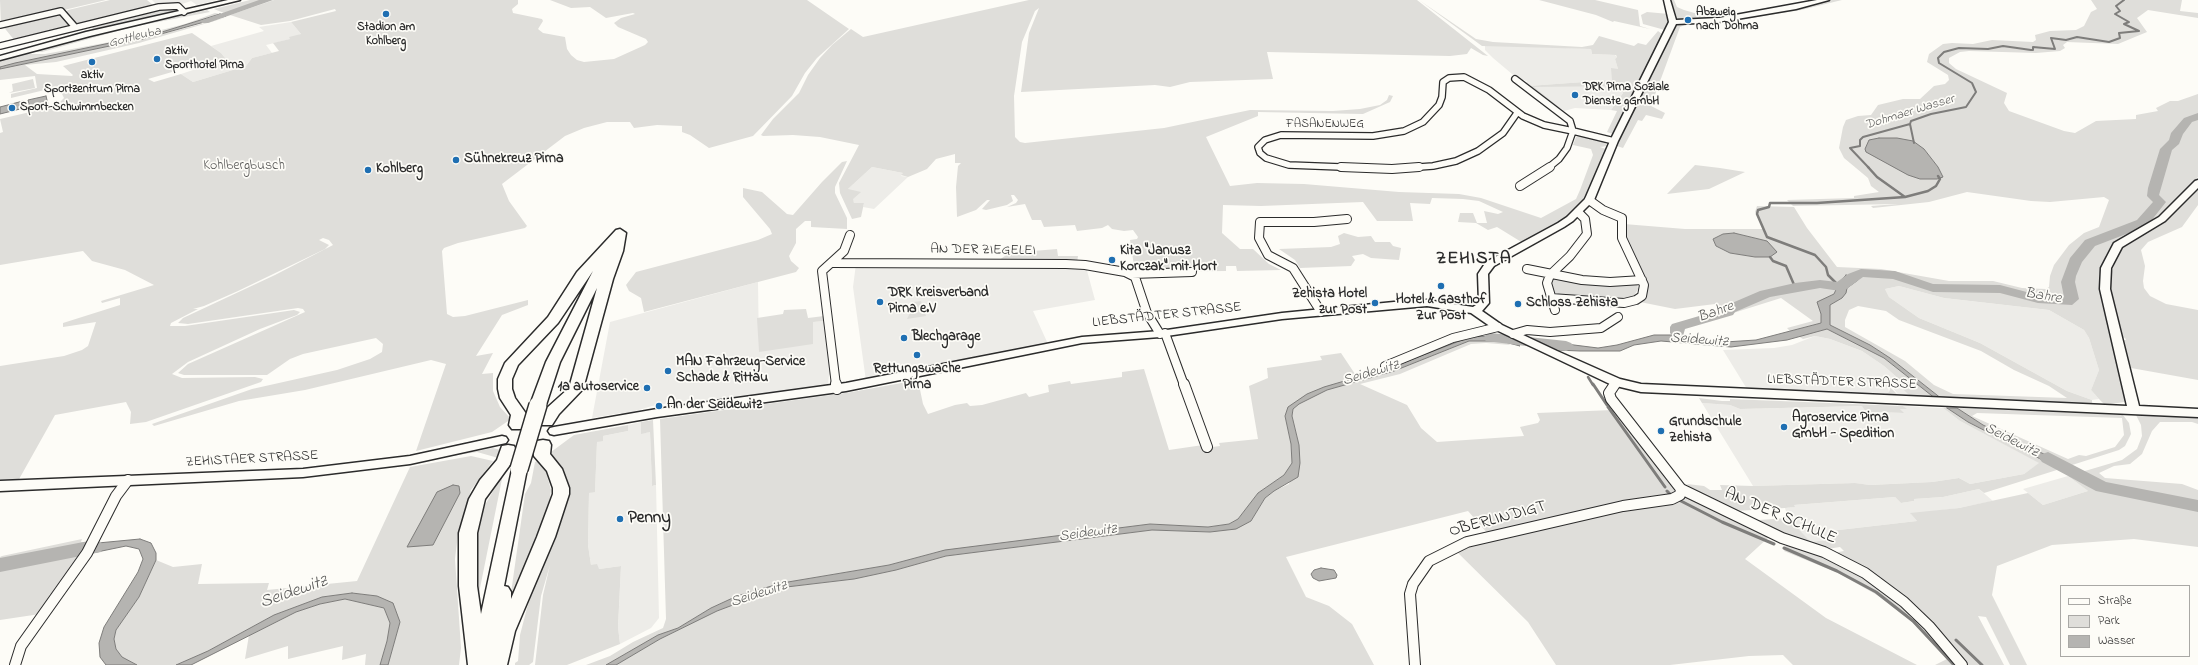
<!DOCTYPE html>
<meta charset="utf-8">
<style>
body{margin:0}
#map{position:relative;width:2198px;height:665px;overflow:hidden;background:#fdfcf7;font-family:"Indie Flower",sans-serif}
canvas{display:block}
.legend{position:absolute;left:2060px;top:585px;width:130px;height:72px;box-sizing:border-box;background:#fdfcf7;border:1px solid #a9a8a5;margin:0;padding:5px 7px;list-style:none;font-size:12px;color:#2b2b2b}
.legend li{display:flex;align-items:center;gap:8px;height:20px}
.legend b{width:20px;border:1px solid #a9a8a5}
</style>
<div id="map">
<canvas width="2198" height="665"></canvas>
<ul class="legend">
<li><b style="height:5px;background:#fdfcf7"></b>Straße</li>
<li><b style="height:11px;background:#dfdeda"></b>Park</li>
<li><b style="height:11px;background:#b5b4b1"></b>Wasser</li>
</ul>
</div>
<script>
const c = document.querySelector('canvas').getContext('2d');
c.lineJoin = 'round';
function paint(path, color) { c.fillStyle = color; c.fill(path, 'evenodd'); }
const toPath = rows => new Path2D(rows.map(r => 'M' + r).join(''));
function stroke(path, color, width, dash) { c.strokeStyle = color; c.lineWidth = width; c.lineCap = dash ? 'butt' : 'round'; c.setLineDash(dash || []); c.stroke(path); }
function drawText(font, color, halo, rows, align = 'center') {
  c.font = font + ' "Indie Flower",sans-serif'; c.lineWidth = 3.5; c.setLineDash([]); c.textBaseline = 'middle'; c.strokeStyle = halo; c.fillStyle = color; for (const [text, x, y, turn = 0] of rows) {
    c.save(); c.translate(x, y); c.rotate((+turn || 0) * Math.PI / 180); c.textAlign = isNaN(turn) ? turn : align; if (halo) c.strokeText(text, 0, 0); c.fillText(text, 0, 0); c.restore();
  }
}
const built = toPath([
 [152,0,217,0,197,5,191,1,182,4,184,7,178,10,158,6],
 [291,22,301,34,291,39,266,45,272,53,252,58,246,66,193,82,181,74,226,59,221,53,211,46,264,31,259,27],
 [1485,45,1591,49,1592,54,1615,55,1617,57,1615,59,1618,69,1613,80,1528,86,1526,84,1527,81,1518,79,1493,58,1485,50],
 [1571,85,1618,86,1623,93,1611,110,1575,108,1564,111,1549,101,1533,87],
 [872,167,903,173,901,176,908,177,874,209,863,207,864,203,854,203,848,189],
 [856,264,1086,267,1095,300,1033,311,1048,344,866,381,853,287],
 [758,282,759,352,813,322,825,321,832,374,829,375,828,385,721,399,677,402,652,406,622,415,621,413,592,418,610,322],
 [1899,286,1944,298,2049,310,2084,330,2089,338,2099,370,2091,390,2099,399,2092,400,2067,391,1980,343,1919,318,1889,297,1885,289],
 [1815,336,1830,339,1862,351,1884,366,1910,389,1904,389,1910,396,1900,397,1889,383,1887,383,1889,392,1885,394,1747,389,1723,350,1774,348,1792,345],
 [1702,403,1730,405,1740,409,1863,406,1874,422,1879,423,1873,412,1903,413,1900,409,1906,409,1903,406,1943,408,1960,421,2040,463,2024,474,1970,484,1959,478,1932,482,1870,485,1854,483,1753,486],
 [641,422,641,433,650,432,652,486,656,485,659,618,651,628,620,644,618,627,621,566,599,569,591,565,588,545,589,493,595,491,597,442,603,436,628,431,628,425],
 [2068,476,2088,491,2043,505,2023,489],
 [1979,489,1993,501,1959,508,1911,514,1917,521,1830,531,1834,539,1811,542,1788,518,1785,508,1794,507,1794,505,1895,497,1901,503,1914,501,1914,499,1943,497]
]);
const green = toPath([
 [0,0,106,0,1,25],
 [110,0,147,0,154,6,77,26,65,13,68,10],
 [250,0,266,0,224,13,214,9],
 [274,0,518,0,518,4,512,9,513,13,542,19,543,21,538,29,543,33,565,37,567,49,571,55,577,60,584,62,614,59,645,45,648,42,646,39,618,27,614,23,621,18,635,14,633,13,606,18,590,7,571,8,550,0,807,0,849,29,817,58,805,73,792,96,753,136,709,148,690,135,682,132,682,126,657,125,634,128,630,122,607,122,584,128,565,136,502,184,509,201,527,226,525,228,458,243,444,248,442,251,447,314,453,317,465,316,528,300,528,305,502,315,476,356,493,353,482,374,493,373,493,391,500,407,511,419,492,432,416,451,446,364,431,360,305,390,239,401,154,426,152,424,252,389,337,370,370,359,382,352,383,344,376,338,303,354,290,359,267,375,184,375,178,373,188,364,305,312,303,309,298,308,188,324,178,323,183,318,275,275,333,245,329,240,323,238,319,240,329,245,325,249,238,291,204,306,193,309,198,309,171,323,170,326,185,326,294,310,300,312,297,315,260,329,188,362,172,374,182,378,255,377,263,379,261,382,146,422,130,424,131,412,126,402,55,415,18,481,0,483,0,366,64,356,82,350,88,346,96,322,63,327,63,323,120,305,120,298,102,303,101,301,154,285,125,270,92,261,83,251,0,265,0,133,3,132,0,119,56,106,64,98,61,92,49,89,11,98,11,94,37,88,35,76,0,80,0,69,143,39,228,17,139,43,56,62,25,65,37,74,72,76,73,75,63,66,192,33,221,53,226,59,191,70,175,62,165,66,176,66,172,72,148,79,154,82,181,74,193,82,246,66,252,58,279,51,273,43,290,39,289,37,301,34,291,22,336,11,335,9,290,21,261,25,230,15],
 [1029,0,1417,0,1488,56,1483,55,1471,48,1467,54,1450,56,1267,52,1273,79,1190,82,1170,87,1155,85,1021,92,1029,33,1039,8,1035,11,1022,42,1014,96,1015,137,1020,142,1025,143,1164,128,1250,110,1333,111,1360,109,1380,105,1387,100,1389,95,1393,96,1390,102,1363,114,1258,112,1258,116,1206,137,1230,186,1257,183,1304,184,1399,192,1459,194,1481,198,1541,218,1576,199,1580,190,1593,155,1591,149,1573,145,1576,137,1582,136,1604,141,1607,146,1600,147,1606,149,1584,199,1574,211,1557,223,1523,243,1497,227,1488,230,1476,223,1458,222,1460,213,1473,213,1477,223,1487,223,1484,211,1498,214,1503,212,1479,201,1463,199,1432,198,1430,204,1410,203,1413,221,1377,221,1363,202,1261,206,1223,205,1222,233,1240,249,1253,249,1269,264,1281,270,1237,271,1236,266,1226,266,1226,271,1135,272,1130,240,1137,239,1138,237,1133,230,1124,231,1112,229,1108,225,1102,228,1077,231,1075,225,1044,227,1041,220,1032,220,1025,204,1007,207,1016,203,1018,200,1014,195,1011,195,1013,201,1007,205,986,210,982,209,990,200,987,200,976,210,957,217,956,187,958,166,961,163,955,163,955,154,936,159,927,169,908,177,901,175,903,173,872,167,848,189,861,192,853,199,854,203,864,203,861,217,852,219,840,193,839,183,859,145,820,137,793,135,763,136,761,135,773,119,799,93,808,75,820,58,832,45,851,29,863,37],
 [1419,0,1476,39,1493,42,1582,47,1593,45,1599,36,1634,46,1638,43,1646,45,1658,31,1662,34,1613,134,1607,132,1617,111,1611,110,1623,93,1618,86,1534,87,1560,108,1558,108,1528,86,1612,80,1611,68,1618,69,1615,59,1617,57,1616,55,1592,54,1591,49,1482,46],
 [1539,0,1595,0,1638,10,1640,26,1650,29,1614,21,1613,22,1596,15],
 [1671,0,1674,0,1677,7,1684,10,1705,16,1727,17,1705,19,1702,18,1700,20,1678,20],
 [1832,0,1842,0,1801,10,1725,22,1685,25,1680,27,1652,103,1651,106,1665,113,1662,119,1646,115,1642,121,1638,120,1623,148,1617,146,1668,37,1677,24,1797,8],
 [2091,0,2182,0,2180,11,2198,13,2198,18,2148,10,2137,18,2147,32,2118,44,2067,42,2063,45,2065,48,2060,51,2036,53,1969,51,1960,52,1949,58,1949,63,1956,69,2007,93,2004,103,2009,111,2064,131,2075,133,2096,121,2136,119,2136,115,2158,111,2156,108,2170,101,2178,101,2198,94,2198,177,2157,217,2113,243,2106,255,2099,276,2105,314,2126,399,2124,402,2105,405,2099,399,2091,390,2099,370,2089,338,2084,330,2049,310,1944,298,1899,286,1885,289,1889,297,1919,318,1980,343,2067,391,2092,400,2092,403,2089,405,1942,399,1890,358,1870,345,1830,325,1830,305,1842,298,1847,288,1858,279,1839,283,1834,294,1826,298,1821,314,1821,323,1790,331,1787,328,1813,321,1781,298,1727,315,1715,304,1675,309,1640,302,1647,296,1647,285,1623,239,1624,224,1685,229,1764,229,1755,212,1757,206,1794,207,1807,228,1837,267,1881,269,1949,281,1993,281,2022,288,2046,289,2049,287,2050,276,2054,265,2069,245,2084,233,2099,227,2109,200,2104,197,2050,202,2031,201,1967,192,1929,202,1873,208,1871,206,1898,204,1793,206,1787,200,1854,198,1854,196,1879,192,1871,186,1868,178,1844,158,1839,148,1843,127,1846,120,1858,116,1871,115,1878,105,1903,99,1920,99,1934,86,1945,84,1949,80,1948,75,1927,62,1929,54,1943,44,1952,43,1973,44,1992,40,2033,42,2036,40,2035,35,2050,31,2076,30,2084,26,2091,12,2097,9],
 [1924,149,1938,167,1942,177,1937,179,1920,179,1880,159],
 [1734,233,1767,241,1776,252,1770,257,1755,257,1730,253,1716,246,1713,239,1723,234],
 [1858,306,1886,311,1899,320,1981,351,2014,370,2049,386,2067,398,1953,394,1934,385,1905,361,1845,327,1845,320,1849,310],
 [160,7,174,7,179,11,94,30,89,25],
 [207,10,210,12,132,27,42,52,30,52,118,29],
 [60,12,73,27,15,41,2,25],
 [1647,12,1669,14,1669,21,1665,30,1643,24,1641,15],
 [215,13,220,14,162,32,0,67,0,61,23,54,45,54,126,39,185,24],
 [33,79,35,88,9,93,13,91,12,84],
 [847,161,835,187,835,193,847,218,847,229,811,227,811,221,805,221,796,229,796,243,789,256,791,261,799,268,796,272,644,312,641,298,629,291,626,285,636,272,758,240,772,234,770,229,743,197,743,188,762,192,787,214,793,215,822,182,842,162],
 [1695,165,1720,168,1745,172,1709,189,1667,194],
 [2198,190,2198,205,2182,227,2148,242,2141,250,2145,266,2143,281,2144,288,2150,296,2166,304,2198,310,2198,380,2131,368,2127,363,2121,340,2126,340,2125,338,2120,336,2112,300,2110,278,2116,259,2124,247,2166,221],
 [1344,233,1358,237,1371,236,1375,242,1390,242,1393,246,1401,248,1399,260,1371,258,1363,254,1352,256,1355,260,1351,266,1300,268,1295,260,1279,249,1331,247,1340,244,1338,236],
 [1030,249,1033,251,1057,249,1058,256,1078,256,1077,263,1002,262,999,260,1008,254],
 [1551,276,1637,281,1638,289,1634,296,1622,300,1558,297,1551,289],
 [921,301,926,316,907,319,910,313,908,308,914,302],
 [806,309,808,318,824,316,825,321,813,322,813,344,759,352,757,318,783,314,784,310],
 [1827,329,1884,358,1936,399,1910,396,1903,389,1909,388,1884,366,1862,351,1830,339,1815,336,1803,339,1798,336],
 [1469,341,1501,341,1511,345,1486,343,1471,344,1400,374,1360,384,1407,405,1421,428,1437,442,1524,436,1520,427,1538,423,1540,420,1537,413,1613,410,1671,483,1676,495,1489,535,1468,511,1286,557,1306,597,1329,606,1352,624,1374,665,616,665,660,639,717,611,778,588,854,579,896,570,946,556,1152,530,1210,532,1251,521,1265,498,1274,491,1289,484,1299,445,1292,416,1293,409,1299,404,1327,390,1394,371],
 [1341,353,1357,377,1307,394,1285,416,1291,444,1292,463,1284,475,1258,493,1238,519,1229,524,1208,527,1150,524,937,552,889,565,782,583,737,596,711,608,678,628,658,635,606,665,586,665,610,656,633,642,663,628,666,619,660,419,852,392,918,380,923,404,928,414,955,405,967,403,970,406,982,405,1026,393,1029,397,1049,392,1048,385,1070,381,1071,384,1122,377,1122,372,1144,369,1169,450,1203,445,1205,448,1220,446,1219,443,1258,439,1249,386,1268,378,1267,368,1322,360,1320,356],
 [1886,383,1900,397,1764,390,1763,388,1885,394,1889,392,1890,389],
 [1699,398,1722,401,1730,401,1730,399,1903,406,1907,409,1900,409,1904,413,1874,412,1880,423,1874,423,1862,406,1740,409,1730,405,1702,403],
 [1943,408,1947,408,1968,422,2060,469,1984,493,1979,489,1943,497,1914,499,1914,501,1901,503,1895,497,1794,505,1795,507,1785,508,1736,511,1695,494,1687,484,1704,486,1710,490,1722,490,1720,485,1753,486,1855,483,1870,485,1932,482,1959,478,1970,484,2024,474,2039,463,1960,421],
 [1957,408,2123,415,2129,423,2131,434,2125,446,2119,450,2069,466,1983,425],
 [1977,413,2122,418,2124,435,2115,447,2086,456,2079,455,2068,459,1972,416],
 [2136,415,2198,418,2198,424,2192,422,2160,422,2152,431,2142,454,2130,464,2114,466,2099,473,2105,478,2182,484,2198,490,2198,547,2134,539,2052,545,1997,566,1992,595,2027,665,2010,665,1986,617,1978,616,2004,665,1965,665,1931,625,1833,553,1844,551,1840,547,1821,550,1760,524,1759,520,1788,518,1811,542,1834,539,1830,531,1917,521,1910,513,1959,508,2028,493,2043,505,2088,491,2068,476,2122,460,2137,449,2142,436,2141,425],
 [653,420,656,485,652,486,650,432,641,434,641,422],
 [628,425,628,431,603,436,603,441,597,442,595,492,589,493,588,545,591,565,597,564,599,569,621,566,618,627,620,644,567,665,535,665,543,595,550,565,541,596,533,662,529,665,515,665,515,663,518,661,520,635,527,608,566,492,566,479,547,455,574,435],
 [493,448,501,450,502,459,477,452,445,457],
 [471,456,493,461,471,490,458,534,455,559,461,648,459,665,388,665,400,622,377,596,352,593,322,597,274,615,208,651,176,665,137,665,122,657,116,649,114,639,116,630,139,597,156,560,173,567,202,564,198,584,269,583,267,590,357,581,410,467],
 [538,461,546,472,551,490,548,512,510,600,525,494,531,483,535,462],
 [503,474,478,598,474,559,477,528,485,505],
 [1688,496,1694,501,1770,536,1745,559,1826,618,1917,665,1793,665,1783,655,1749,656,1670,665,1556,665,1528,622,1455,550,1468,544],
 [82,539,81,542,91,542,89,544,0,562,0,557,2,556],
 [1787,542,1853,568,1912,613,1906,617,1877,595,1838,573,1784,551],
 [87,549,40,614,0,620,0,565],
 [345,599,384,608,390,623,387,641,380,665,365,665,366,654,342,660,343,646,288,659,288,646,245,659,249,635,296,612,320,604],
 [1914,619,1918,619,1958,665,1935,665,1947,659,1911,621]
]);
const water = toPath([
 [220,14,226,16,143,39,0,69,0,67,15,63,162,32,220,14],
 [46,96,48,104,30,108,28,100,46,96],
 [23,101,24,108,0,114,0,107,23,101],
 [1879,138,1897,138,1913,141,1924,149,1938,167,1943,177,1937,179,1920,179,1908,175,1866,152,1865,149,1869,140,1879,138],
 [1734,233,1767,241,1777,252,1770,257,1755,257,1730,253,1716,246,1713,239,1723,234,1734,233],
 [1846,275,1858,280,1847,288,1846,293,1842,298,1830,305,1830,325,1870,345,1890,358,1942,399,1936,399,1884,358,1827,329,1787,340,1731,347,1661,341,1634,345,1620,351,1580,351,1556,350,1542,341,1598,348,1617,345,1654,335,1674,335,1672,329,1674,325,1687,321,1691,325,1680,328,1681,332,1687,338,1725,342,1756,340,1821,323,1821,314,1817,302,1834,294,1839,283,1846,275],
 [1490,336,1506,337,1520,346,1501,341,1469,341,1394,371,1327,390,1299,404,1293,409,1292,416,1299,445,1300,463,1298,477,1274,491,1265,498,1251,521,1236,529,1210,532,1152,530,946,556,896,570,854,579,778,588,717,611,660,639,616,665,606,665,658,635,678,628,711,608,737,596,782,583,889,565,945,550,1150,524,1208,527,1229,524,1238,519,1258,493,1284,475,1292,463,1291,444,1285,416,1288,407,1307,394,1324,387,1392,367,1470,337,1490,336],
 [1947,408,1957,408,1983,425,2069,466,2060,469,1968,422,1947,408],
 [453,485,459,486,460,493,433,545,407,547,437,492,453,485],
 [140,539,151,543,156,553,156,560,139,597,116,630,114,639,116,649,122,657,137,665,106,665,100,657,99,643,104,627,138,572,143,559,139,549,126,546,92,553,98,543,140,539],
 [89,544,87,549,0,565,0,562,89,544],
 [1321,568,1334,570,1337,575,1336,578,1319,581,1313,578,1311,574,1314,570,1321,568],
 [352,593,377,596,393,603,400,622,388,665,380,665,387,641,390,623,384,608,345,599,320,604,296,612,191,665,176,665,208,651,274,615,322,597,352,593]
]);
const streamFar2 = toPath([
 [1910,124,1914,143],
 [1869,168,1850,148,1860,146,1860,140,1863,137,1910,124,1911,121,1931,114,1966,107,1976,92,1972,83,1939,63,1938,58,1944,52,1959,48,1988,49,2003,46,2031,50,2033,50,2033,47,2055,49,2051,38,2066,40,2077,37,2109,42,2120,38,2119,33,2139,31,2124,24,2129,22,2115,14,2120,11,2116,6,2124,0]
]);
const streamFar1 = toPath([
 [1905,197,1928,191,1936,186,1940,179,1938,176],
 [1770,257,1773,261,1786,266,1795,287],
 [1840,287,1828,275,1826,267,1815,255,1767,237,1757,214,1758,210,1769,207,1770,203,1817,203,1905,197,1877,177,1868,167],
 [1588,377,1593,385]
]);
const stream = toPath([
 [1593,384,1607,405],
 [1608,407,1665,487],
 [1667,491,1670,494],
 [1679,500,1722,522,1774,544],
 [1784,548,1837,571,1876,592,1913,621,1954,665],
 [1956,640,1982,665]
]);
const river = toPath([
 [259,0,273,0,208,23,202,23,200,21,259,0],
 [2198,113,2198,120,2192,122,2183,134,2179,144,2172,150,2159,195,2166,202,2147,226,2095,246,2082,262,2076,276,2075,282,2079,299,2072,305,2038,303,2000,293,1933,292,1893,279,1863,277,1845,290,1840,291,1820,288,1770,297,1735,312,1733,315,1685,329,1683,336,1678,338,1673,336,1670,333,1670,327,1672,324,1723,309,1725,306,1760,291,1795,283,1820,280,1837,282,1848,274,1861,269,1895,271,1933,284,2000,285,2038,295,2064,297,2061,282,2070,258,2085,240,2137,220,2153,202,2147,196,2148,188,2160,149,2169,140,2171,133,2184,118,2198,113],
 [1491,333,1566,341,1571,343,1574,346,1571,349,1566,351,1486,341,1483,338,1486,335,1491,333],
 [2048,452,2106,482,2198,500,2198,512,2096,491,2042,462,2039,458,2042,454,2048,452],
 [94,540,101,542,103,547,101,552,0,572,0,558,94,540]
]);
const streetFar2 = toPath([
 [0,25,61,11,75,27],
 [0,46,159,7,178,6,184,12],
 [1515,79,1570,121,1573,131,1614,141],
 [1367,168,1289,165,1266,158,1260,153,1258,147,1265,140,1281,135,1373,136,1404,131,1423,122,1439,105,1442,97,1443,82,1449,78,1464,77,1489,90,1523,116,1544,125,1573,131,1567,148,1559,159,1548,168],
 [1405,168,1433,166,1456,161,1478,151,1503,133,1517,113]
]);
const streetFar1 = toPath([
 [1341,167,1392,169,1419,167],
 [1520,186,1550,167],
 [833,263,1066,264,1085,265,1125,272,1135,277,1147,313,1160,334],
 [1527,269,1582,280,1610,282,1642,280],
 [1132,274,1192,272],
 [1551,298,1624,303,1636,300,1642,296,1644,285,1622,238,1622,218,1603,210,1589,200],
 [1555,310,1547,283,1550,275,1570,256,1587,234,1585,219,1578,212],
 [1321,312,1293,268,1268,255,1259,238,1260,222,1314,222,1347,219],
 [1165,333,1184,385],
 [1513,334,1527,330,1550,332,1601,328,1618,317],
 [1385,366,1453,338,1498,327],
 [836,385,822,271,844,251,850,235],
 [1614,385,1616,382]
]);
const street = toPath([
 [836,384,837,389],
 [1184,384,1207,447],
 [1615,384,1609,393,1611,399,1681,489,1782,538,1824,552,1865,573,1904,602,1929,626,1962,665],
 [15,665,21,646,87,553,116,496,128,480],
 [1415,665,1410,594,1413,584,1429,561,1467,542,1623,506,1672,499,1680,495,1681,489]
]);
const secondary = toPath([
 [228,0,240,0,90,36,0,60,0,56,86,32,228,0],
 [1664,0,1670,0,1676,20,1719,18,1817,0,1829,0,1796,9,1719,22,1676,24,1618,141,1594,200,1573,221,1564,227,1494,266,1488,274,1489,303,1482,311,1502,325,1557,351,1620,379,1641,384,2127,406,2100,289,2101,268,2114,243,2159,217,2195,181,2198,180,2198,188,2165,221,2122,247,2111,268,2110,289,2139,406,2198,409,2198,417,1641,392,1612,385,1549,355,1494,329,1471,313,1427,306,1282,319,1160,337,1082,343,846,391,657,417,554,435,550,434,548,431,550,428,554,427,657,409,846,383,1082,337,1160,331,1282,313,1404,301,1427,300,1473,307,1479,303,1478,274,1486,262,1558,223,1567,217,1585,199,1610,141,1669,22,1664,0],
 [502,436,506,437,508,440,506,443,410,464,303,477,0,491,0,481,303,469,410,456,502,436]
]);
const highway = toPath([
 [620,229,626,233,623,251,613,279,583,389,559,414,552,425,542,425,539,421,548,407,569,388,597,288,560,362,546,405,543,408,538,410,533,408,530,405,546,362,593,271,558,323,518,365,512,379,512,389,515,398,527,415,522,429,512,429,509,425,511,415,500,398,498,389,498,379,505,363,548,317,577,272,616,230,620,229],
 [543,440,549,441,551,445,550,454,562,469,569,488,569,494,555,537,515,631,507,665,468,665,459,586,459,533,469,499,480,480,497,460,502,446,508,445,514,446,516,450,512,462,485,499,477,533,477,586,481,614,513,465,519,463,525,465,527,469,504,586,508,587,511,592,511,599,537,537,553,494,553,488,547,471,534,456,533,449,537,441,543,440]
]);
const highwayBridge = toPath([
 [519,469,538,405]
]);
const markers = [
 [386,14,4,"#1f6fb2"],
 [1688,20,4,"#1f6fb2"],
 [157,59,4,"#1f6fb2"],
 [92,62,4,"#1f6fb2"],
 [1575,95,4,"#1f6fb2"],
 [12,108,4,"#1f6fb2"],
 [456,160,4,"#1f6fb2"],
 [368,170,4,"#1f6fb2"],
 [1112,260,4,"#1f6fb2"],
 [1441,286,4,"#1f6fb2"],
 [880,302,4,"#1f6fb2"],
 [1375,303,4,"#1f6fb2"],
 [1518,304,4,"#1f6fb2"],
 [904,338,4,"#1f6fb2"],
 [917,355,4,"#1f6fb2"],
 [668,371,4,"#1f6fb2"],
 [647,388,4,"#1f6fb2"],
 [659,406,4,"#1f6fb2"],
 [1784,427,4,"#1f6fb2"],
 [1661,431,4,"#1f6fb2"],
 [620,519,4,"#1f6fb2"]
];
const farPoinames = [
 ["Abzweig",1696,13],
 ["nach Dohma",1696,27],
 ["Stadion am",386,28,"center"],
 ["Kohlberg",386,42,"center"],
 ["aktiv",165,52],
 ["Sporthotel Pirna",165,66],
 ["aktiv",92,76,"center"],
 ["Sportzentrum Pirna",92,90,"center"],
 ["DRK Pirna Soziale",1583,88],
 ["Dienste gGmbH",1583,102],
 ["Sport-Schwimmbecken",20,108]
];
const farStreetnames = [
 ["FASANENWEG",1325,125]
];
const farWaternames = [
 ["Gottleuba",135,38,-14],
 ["Dohmaer Wasser",1910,113,-17]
];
const poiNames = [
 ["Sühnekreuz Pirna",464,160],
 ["Kohlberg",376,170],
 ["Kita \"Janusz",1120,252],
 ["Korczak\" mit Hort",1120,268],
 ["DRK Kreisverband",888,294],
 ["Pirna e.V",888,310],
 ["Zehista Hotel",1367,295,"right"],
 ["zur Post",1367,311,"right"],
 ["Hotel & Gasthof",1441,301,"center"],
 ["Zur Post",1441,317,"center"],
 ["Schloss Zehista",1526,304],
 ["Blechgarage",912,338],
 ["MAN Fahrzeug-Service",676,363],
 ["Schade & Rittau",676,379],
 ["Rettungswache",917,370,"center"],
 ["Pirna",917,386,"center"],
 ["1a autoservice",639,388,"right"],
 ["An der Seidewitz",667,406],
 ["Agroservice Pirna",1792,419],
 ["GmbH - Spedition",1792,435],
 ["Grundschule",1669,423],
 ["Zehista",1669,439]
];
const parkNames = [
 ["Kohlbergbusch",244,167]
];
const streetNames = [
 ["AN DER ZIEGELEI",983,251,1],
 ["LIEBSTÄDTER STRASSE",1167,316,-6],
 ["LIEBSTÄDTER STRASSE",1842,383,2],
 ["ZEHISTAER STRASSE",252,460,-3]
];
const waterNames = [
 ["Bahre",2043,297,9],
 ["Bahre",1716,313,-20],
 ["Seidewitz",1699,341,4],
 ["Seidewitz",1371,374,-17],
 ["Seidewitz",2011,441,27],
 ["Seidewitz",1088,534,-8],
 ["Seidewitz",759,595,-18]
];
const nearStreetnames = [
 ["AN DER SCHULE",1780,517,23],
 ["OBERLINDIGT",1498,520,-15]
];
const nearPoinames = [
 ["Penny",628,519]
];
const districtNames = [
 ["ZEHISTA",1474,260]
];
const nearWaternames = [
 ["Seidewitz",294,593,-19]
];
paint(built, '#edece8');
paint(green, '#dfdeda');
paint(water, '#b5b4b1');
stroke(water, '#7e7d7b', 1);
stroke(streamFar2, '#7e7d7b', 2);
stroke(streamFar1, '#7e7d7b', 2.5);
stroke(stream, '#7e7d7b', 3);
paint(river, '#b5b4b1');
stroke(streetFar2, '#2b2b2b', 8);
stroke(streetFar1, '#2b2b2b', 10);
stroke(street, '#2b2b2b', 12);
stroke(secondary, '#2b2b2b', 3);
stroke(highway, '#2b2b2b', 3);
stroke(streetFar2, '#fdfcf7', 5.5);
stroke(streetFar1, '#fdfcf7', 8);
stroke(street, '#fdfcf7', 10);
paint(secondary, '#fdfcf7');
paint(highway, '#fdfcf7');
stroke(highwayBridge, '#2b2b2b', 20, []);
stroke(highwayBridge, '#fdfcf7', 17);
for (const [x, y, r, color] of markers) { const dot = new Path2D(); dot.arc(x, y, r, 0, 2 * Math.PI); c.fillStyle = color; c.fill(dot); stroke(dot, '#fdfcf7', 1.5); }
drawText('bold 12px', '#2b2b2b', '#fdfcf7', farPoinames, 'left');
drawText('12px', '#2b2b2b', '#fdfcf7', farStreetnames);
drawText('italic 13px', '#5b5b5a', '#fdfcf7', farWaternames);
drawText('bold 14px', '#2b2b2b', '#fdfcf7', poiNames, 'left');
drawText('14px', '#585857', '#fdfcf7', parkNames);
drawText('14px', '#2b2b2b', '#fdfcf7', streetNames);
drawText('italic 15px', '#5b5b5a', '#fdfcf7', waterNames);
drawText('17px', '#2b2b2b', '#fdfcf7', nearStreetnames);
drawText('bold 17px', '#2b2b2b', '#fdfcf7', nearPoinames, 'left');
c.letterSpacing = '1px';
drawText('bold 18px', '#2b2b2b', '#fdfcf7', districtNames);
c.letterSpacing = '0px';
drawText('italic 18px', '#5b5b5a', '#fdfcf7', nearWaternames);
</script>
